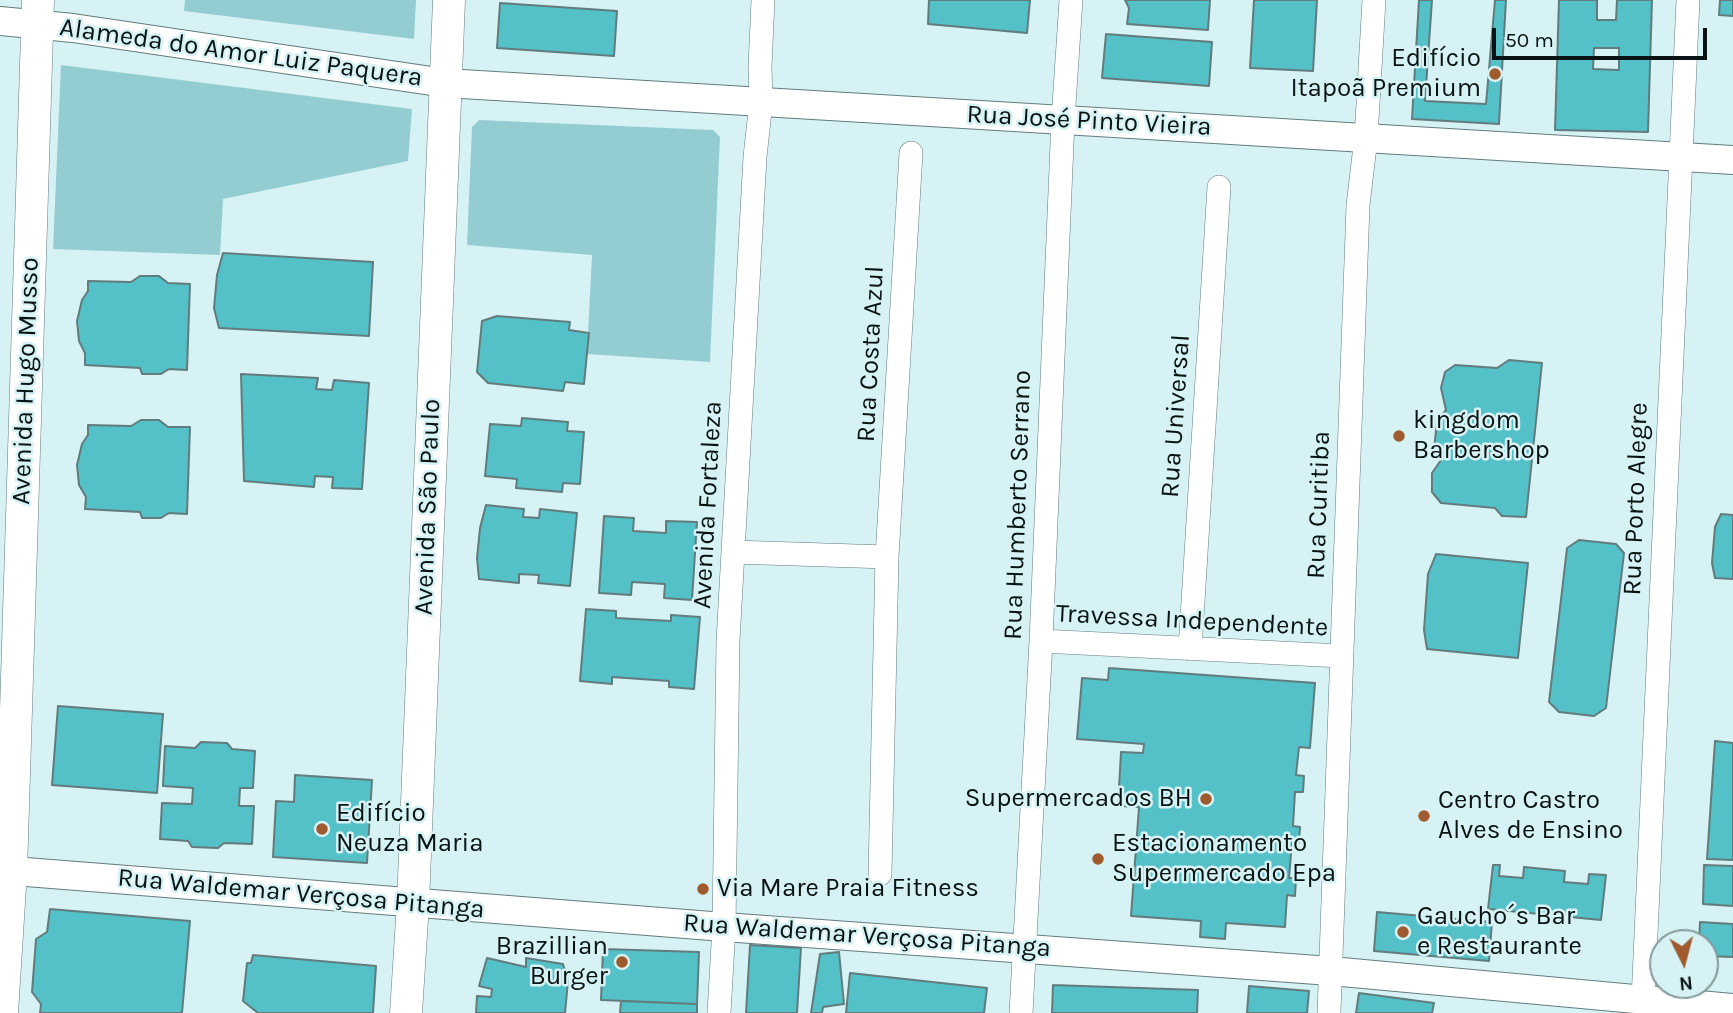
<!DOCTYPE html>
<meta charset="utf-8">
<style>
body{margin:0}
#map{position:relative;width:1733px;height:1013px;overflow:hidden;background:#d6f2f4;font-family:Karla,sans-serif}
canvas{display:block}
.north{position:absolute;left:1649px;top:929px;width:70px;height:70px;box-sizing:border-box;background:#d6f2f4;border:2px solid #84999a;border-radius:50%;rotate:174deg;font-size:19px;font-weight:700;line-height:28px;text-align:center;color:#091314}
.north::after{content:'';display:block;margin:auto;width:24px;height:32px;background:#9f5a2e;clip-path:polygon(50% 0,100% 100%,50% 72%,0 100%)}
.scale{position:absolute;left:1492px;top:28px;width:215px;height:32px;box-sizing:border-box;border:4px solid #091314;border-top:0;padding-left:9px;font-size:21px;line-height:24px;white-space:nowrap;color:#091314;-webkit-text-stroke:5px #d6f2f4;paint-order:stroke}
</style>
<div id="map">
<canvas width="1733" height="1013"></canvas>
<div class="north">N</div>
<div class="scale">50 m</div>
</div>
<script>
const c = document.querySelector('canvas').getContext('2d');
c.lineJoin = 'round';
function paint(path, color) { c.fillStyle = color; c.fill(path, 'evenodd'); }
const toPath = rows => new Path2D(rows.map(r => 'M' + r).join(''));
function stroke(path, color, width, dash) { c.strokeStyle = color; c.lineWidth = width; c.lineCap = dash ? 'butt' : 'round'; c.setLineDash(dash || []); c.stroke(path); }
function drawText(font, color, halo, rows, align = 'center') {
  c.font = font + ' Karla,sans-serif'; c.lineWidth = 5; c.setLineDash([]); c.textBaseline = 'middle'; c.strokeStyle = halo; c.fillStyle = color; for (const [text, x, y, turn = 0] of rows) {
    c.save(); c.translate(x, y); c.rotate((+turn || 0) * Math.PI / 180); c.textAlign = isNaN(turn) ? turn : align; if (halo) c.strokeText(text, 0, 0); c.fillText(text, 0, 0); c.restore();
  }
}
const green = toPath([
 [185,0,416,0,414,39,184,11],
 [61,65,412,109,408,161,223,199,220,255,53,249],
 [479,120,713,130,720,137,710,362,587,354,592,255,467,245,472,127]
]);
const building = toPath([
 [929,0,1030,0,1027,33,928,24,929,0],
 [1125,0,1210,0,1208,30,1127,24,1129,8,1125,0],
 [1254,0,1317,0,1313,71,1250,68,1254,0],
 [1419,0,1432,0,1425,101,1486,104,1495,0,1506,0,1499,124,1412,119,1419,0],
 [1559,0,1597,0,1597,20,1616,20,1617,0,1652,0,1648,132,1555,130,1559,0],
 [1594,48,1619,48,1619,70,1593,69,1594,48],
 [1720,0,1733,0,1733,16,1719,15,1720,0],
 [500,3,617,11,614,56,497,48,500,3],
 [1106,34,1212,42,1209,86,1102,78,1106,34],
 [223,253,373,262,369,336,219,328,214,308,217,275,223,253],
 [140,276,159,276,168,283,190,284,187,370,169,369,161,374,142,374,140,368,85,365,85,353,79,341,77,321,82,300,88,291,88,281,131,282,140,276],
 [497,316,570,322,569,330,589,333,584,384,565,382,563,391,488,383,477,372,482,321,497,316],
 [1509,360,1542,363,1526,517,1502,516,1495,508,1441,503,1432,492,1432,473,1441,460,1434,449,1437,421,1446,410,1441,388,1445,372,1455,365,1497,368,1509,360],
 [241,374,318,378,316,389,332,390,334,380,369,383,362,489,332,488,333,477,315,476,314,487,244,481,241,374],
 [522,418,568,422,567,431,584,432,580,484,563,483,562,492,516,488,517,479,485,476,490,424,521,426,522,418],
 [141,420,159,420,168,427,190,427,187,514,169,513,161,518,142,518,140,512,85,509,86,497,79,485,77,465,82,444,88,435,88,425,131,426,141,420],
 [486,505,524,509,523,517,539,518,540,509,577,513,570,586,538,583,539,575,519,574,519,583,479,579,477,558,480,528,486,505],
 [1721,514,1733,515,1733,579,1715,578,1712,563,1715,527,1721,514],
 [604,516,634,518,633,531,666,533,666,521,697,522,692,600,664,598,665,584,632,582,631,595,599,593,604,516],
 [1579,540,1616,544,1624,553,1606,708,1594,716,1559,712,1549,702,1567,548,1579,540],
 [1436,554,1528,563,1518,658,1427,649,1424,630,1428,574,1436,554],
 [586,609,616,611,616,618,671,621,671,615,700,617,694,689,669,687,669,681,612,677,612,684,580,681,586,609],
 [1109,668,1315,683,1310,748,1299,747,1296,775,1304,776,1303,792,1295,792,1293,826,1300,827,1299,843,1292,842,1289,878,1296,878,1295,896,1287,895,1285,927,1226,923,1225,939,1213,938,1200,937,1201,921,1131,916,1139,807,1118,806,1121,752,1143,753,1144,744,1077,739,1082,678,1108,680,1109,668],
 [58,706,163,714,157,793,52,785,58,706],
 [1715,741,1733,743,1733,860,1707,859,1715,741],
 [201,742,227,743,232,749,255,751,253,788,240,788,239,806,254,806,252,844,224,843,218,848,192,847,188,841,160,839,162,803,192,804,193,788,163,786,165,746,195,748,201,742],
 [295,775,372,780,367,863,273,857,276,801,294,802,295,775],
 [1493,865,1500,865,1499,876,1523,878,1524,867,1565,871,1564,882,1588,884,1589,874,1606,875,1601,920,1488,909,1493,865],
 [1704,865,1733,866,1733,906,1703,904,1704,865],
 [50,909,190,921,182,1013,40,1013,41,1004,32,992,36,939,47,932,50,909],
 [1377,912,1492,922,1489,961,1374,951,1377,912],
 [1700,922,1733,924,1733,957,1705,956,1705,943,1699,943,1700,922],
 [750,945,801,948,797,1013,746,1013,750,945],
 [603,949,699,952,697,1004,601,1000,603,949],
 [839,952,844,1004,823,1007,822,1013,811,1013,820,954,839,952],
 [253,955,376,966,373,1013,258,1013,243,1001,247,963,251,963,253,955],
 [487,958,526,967,526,958,563,964,568,981,565,1013,476,1013,477,996,491,997,492,989,479,986,487,958],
 [850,973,987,988,984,1013,846,1013,850,973],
 [1053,985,1198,990,1197,1013,1052,1013,1053,985],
 [1249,986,1309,991,1307,1013,1247,1013,1249,986],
 [1359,993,1434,1003,1432,1013,1356,1013,1359,993],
 [621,1001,697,1004,697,1013,620,1013,621,1001]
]);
const minor = toPath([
 [733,552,887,557],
 [1041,641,1341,656],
 [1190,649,1219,187],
 [880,874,887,557,911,153],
 [1643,1001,1688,0],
 [719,1013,724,927,728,641,755,157,761,102,760,67,763,0],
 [1021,1013,1041,641,1063,120,1071,0],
 [1329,1013,1358,205,1366,138,1374,0]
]);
const tertiary = toPath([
 [0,21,73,28,445,83,1733,160],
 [0,870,724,927,1331,971,1733,1008]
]);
const secondary = toPath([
 [2,1013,11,871,38,0],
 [406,1013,413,903,449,0]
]);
const markers = [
 [1495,74,7,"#9f5a2e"],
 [1399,436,7,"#9f5a2e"],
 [1206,799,7,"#9f5a2e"],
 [1424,816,7,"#9f5a2e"],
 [322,829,7,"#9f5a2e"],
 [1098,859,7,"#9f5a2e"],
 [703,889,7,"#9f5a2e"],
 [1403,932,7,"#9f5a2e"],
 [622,962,7,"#9f5a2e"]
];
const streetNames = [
 ["Alameda do Amor Luiz Paquera",241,53,8],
 ["Rua José Pinto Vieira",1089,121,3],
 ["Rua Costa Azul",871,354,-87],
 ["Avenida Hugo Musso",26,381,-88],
 ["Rua Universal",1176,416,-86],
 ["Rua Porto Alegre",1636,499,-88],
 ["Avenida Fortaleza",708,505,-87],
 ["Rua Humberto Serrano",1018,505,-88],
 ["Rua Curitiba",1319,505,-88],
 ["Avenida São Paulo",428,507,-88],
 ["Travessa Independente",1192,621,3],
 ["Rua Waldemar Verçosa Pitanga",301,894,5],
 ["Rua Waldemar Verçosa Pitanga",867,936,4]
];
const poiNames = [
 ["Edifício",1481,59,"right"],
 ["Itapoã Premium",1481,89,"right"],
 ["kingdom",1413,421],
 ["Barbershop",1413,451],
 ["Supermercados BH",1192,799,"right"],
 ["Centro Castro",1438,801],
 ["Alves de Ensino",1438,831],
 ["Edifício",336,814],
 ["Neuza Maria",336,844],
 ["Estacionamento",1112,844],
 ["Supermercado Epa",1112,874],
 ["Via Mare Praia Fitness",717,889],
 ["Gaucho´s Bar",1417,917],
 ["e Restaurante",1417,947],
 ["Brazillian",608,947,"right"],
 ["Burger",608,977,"right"]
];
paint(green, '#94cdd1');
paint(building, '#54c0c7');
stroke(building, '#627b7c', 2);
stroke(minor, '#637c7e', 24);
stroke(tertiary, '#637c7e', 30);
stroke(secondary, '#637c7e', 33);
stroke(minor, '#fff', 23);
stroke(tertiary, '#fff', 28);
stroke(secondary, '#fff', 32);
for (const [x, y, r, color] of markers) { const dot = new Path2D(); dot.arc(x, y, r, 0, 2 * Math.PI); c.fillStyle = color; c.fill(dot); stroke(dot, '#d6f2f4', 2.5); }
drawText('26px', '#091314', '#d6f2f4', streetNames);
drawText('26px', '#091314', '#d6f2f4', poiNames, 'left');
</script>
